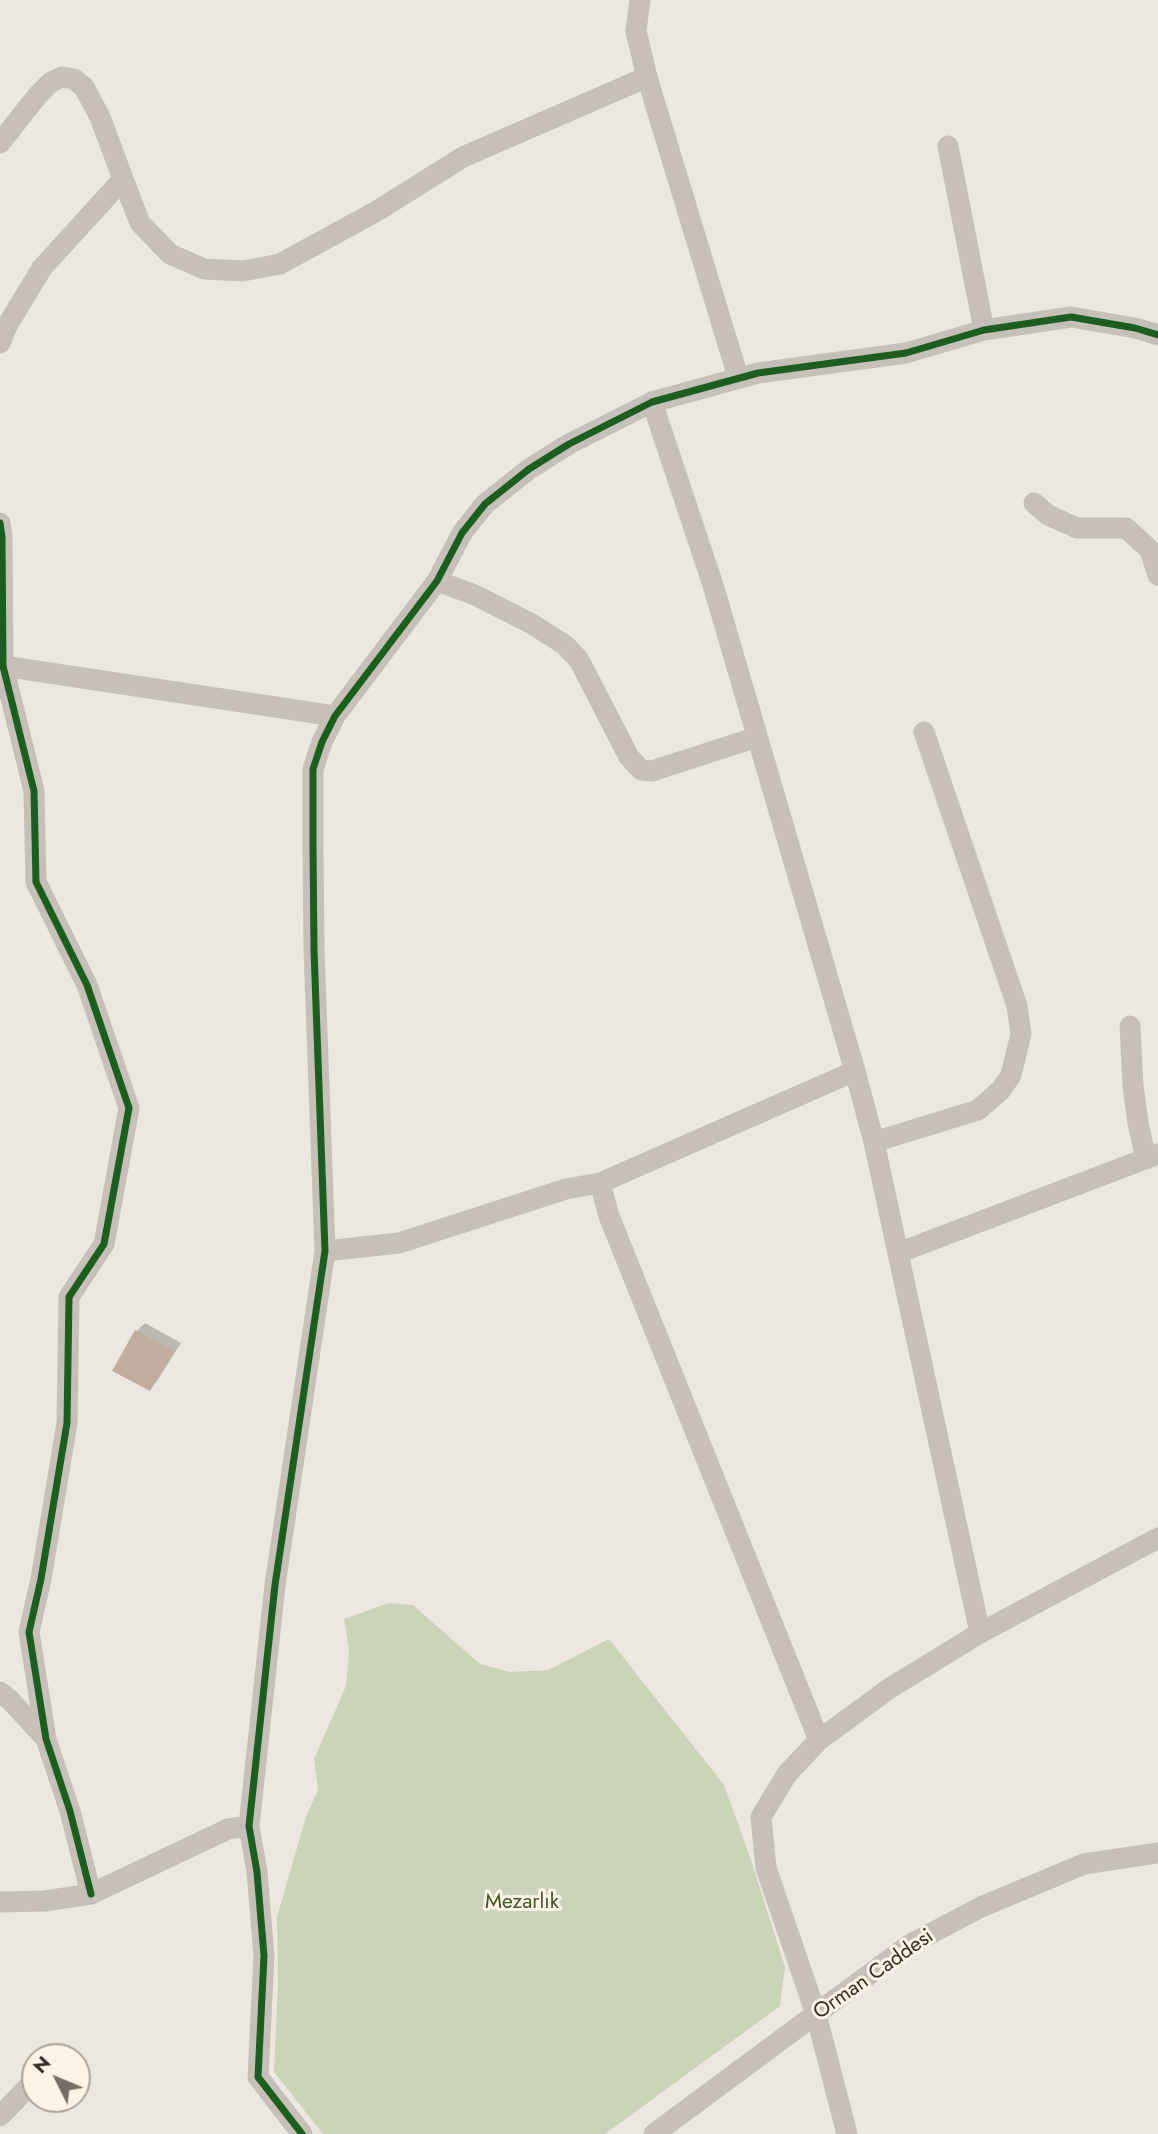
<!DOCTYPE html>
<meta charset="utf-8">
<style>
body{margin:0}
#map{position:relative;width:1158px;height:2134px;overflow:hidden;background:#ede8df;font-family:Jost,sans-serif}
canvas{display:block}
.north{position:absolute;left:21px;top:2043px;width:70px;height:70px;box-sizing:border-box;background:#fbf3e6;border:2px solid #ada499;border-radius:50%;rotate:313deg;font-size:19px;font-weight:700;line-height:28px;text-align:center;color:#372d26}
.north::after{content:'';display:block;margin:auto;width:24px;height:32px;background:#776e67;clip-path:polygon(50% 0,100% 100%,50% 72%,0 100%)}
</style>
<div id="map">
<canvas width="1158" height="2134"></canvas>
<div class="north">N</div>
</div>
<script>
const c = document.querySelector('canvas').getContext('2d');
c.lineJoin = 'round';
function paint(path, color) { c.fillStyle = color; c.fill(path, 'evenodd'); }
const toPath = rows => new Path2D(rows.map(r => 'M' + r).join(''));
function stroke(path, color, width, dash) { c.strokeStyle = color; c.lineWidth = width; c.lineCap = dash ? 'butt' : 'round'; c.setLineDash(dash || []); c.stroke(path); }
function drawText(font, color, halo, rows, align = 'center') {
  c.font = font + ' Jost,sans-serif'; c.lineWidth = 6; c.setLineDash([]); c.textBaseline = 'middle'; c.strokeStyle = halo; c.fillStyle = color; for (const [text, x, y, turn = 0] of rows) {
    c.save(); c.translate(x, y); c.rotate((+turn || 0) * Math.PI / 180); c.textAlign = isNaN(turn) ? turn : align; if (halo) c.strokeText(text, 0, 0); c.fillText(text, 0, 0); c.restore();
  }
}
const green = toPath([
 [389,1603,413,1605,480,1664,510,1672,548,1670,609,1639,724,1785,750,1857,785,1967,780,2006,605,2134,323,2134,274,2072,278,1983,277,1917,306,1817,318,1790,314,1759,346,1686,349,1651,344,1619]
]);
const shadow = toPath([
 [145,1323,181,1343,157,1381,150,1389,115,1370,137,1331]
]);
const building = toPath([
 [135,1330,175,1351,150,1391,112,1371]
]);
const minor = toPath([
 [640,0,636,31,647,77,738,377],
 [0,143,38,95,51,82,62,77,74,79,84,87,100,117,123,179],
 [948,146,984,330],
 [0,343,8,324,42,268,123,179,140,223,170,254,204,269,243,271,280,264,377,211,463,157,647,77],
 [652,402,713,585,855,1071,874,1142,980,1633],
 [1034,503,1048,515,1077,528,1126,528,1150,550,1158,575],
 [0,523,2,537,3,666,34,791,36,882,87,985,129,1108,104,1244,69,1297,67,1423,41,1579,29,1632,46,1739,70,1811,91,1894],
 [437,581,475,595,532,624,565,645,579,660,629,757,641,770,652,771,757,737],
 [3,666,335,716],
 [1130,1026,1133,1086,1138,1123,1146,1159],
 [874,1142,978,1110,1001,1090,1011,1075,1021,1034,1017,1006,924,732],
 [600,1183,855,1071],
 [325,1251,399,1243,566,1189,600,1183,609,1216,819,1740],
 [898,1253,1158,1154],
 [0,1692,10,1700,46,1739],
 [0,1902,45,1901,91,1894,228,1829,249,1826],
 [0,2116,35,2080],
 [302,2134,258,2077,264,1956,257,1872,249,1826,275,1585,325,1251,314,950,313,845,313,769,322,742,335,716,437,581,462,533,485,504,529,469,569,444,652,402,758,373,906,353,984,330,1071,317,1135,328,1158,335],
 [654,2134,909,1945,981,1907,1084,1864,1158,1853],
 [847,2134,816,2014,766,1868,761,1817,787,1774,819,1740,890,1688,980,1633,1158,1538]
]);
const cycleway = toPath([
 [0,523,2,537,3,666,34,791,36,882,87,985,129,1108,104,1244,69,1297,67,1423,41,1579,29,1632,46,1739,70,1811,91,1894],
 [302,2134,258,2077,264,1956,257,1872,249,1826,275,1585,325,1251,314,950,313,845,313,769,322,742,335,716,437,581,462,533,485,504,529,469,569,444,652,402,758,373,906,353,984,330,1071,317,1135,328,1158,335]
]);
const parkNames = [
 ["Mezarlık",522,1903]
];
const streetNames = [
 ["Orman Caddesi",874,1975,-35]
];
paint(green, '#cbd4b8');
paint(shadow, '#0003');
paint(building, '#c2ae9f');
stroke(minor, '#c6c0b8', 21);
stroke(cycleway, '#1b5e20', 7);
drawText('21px', '#415728', '#fbf3e6', parkNames);
drawText('21px', '#372d26', '#fbf3e6', streetNames);
</script>
